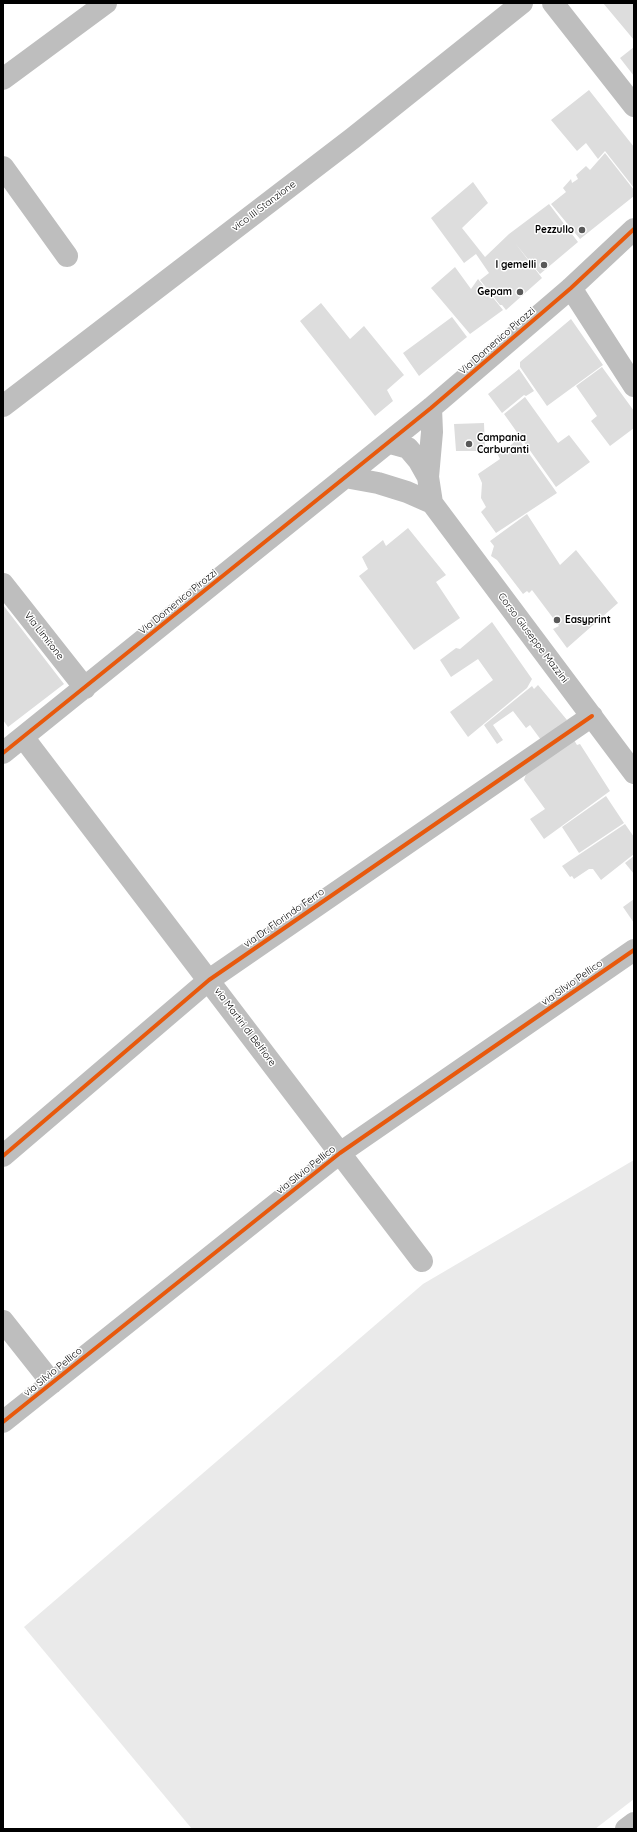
<!DOCTYPE html>
<style>
body{margin:0}
#map{position:relative;width:637px;height:1832px;overflow:hidden;background:#fff;font-family:Quicksand,sans-serif}
canvas{display:block}
.frame{position:absolute;inset:0;border:4px solid #000;pointer-events:none}
</style>
<div id="map">
<canvas width="637" height="1832"></canvas>
<div class="frame"></div>
</div>
<script>
const c = document.querySelector('canvas').getContext('2d');
c.lineJoin = 'round';
function paint(path, color) { c.fillStyle = color; c.fill(path, 'evenodd'); }
const toPath = rows => new Path2D(rows.map(r => 'M' + r).join(''));
function stroke(path, color, width, dash) { c.strokeStyle = color; c.lineWidth = width; c.lineCap = dash ? 'butt' : 'round'; c.setLineDash(dash || []); c.stroke(path); }
function drawText(font, color, halo, rows, align = 'center') {
  c.font = font + ' Quicksand,sans-serif'; c.lineWidth = 3; c.setLineDash([]); c.textBaseline = 'middle'; c.strokeStyle = halo; c.fillStyle = color; for (const [text, x, y, turn = 0] of rows) {
    c.save(); c.translate(x, y); c.rotate((+turn || 0) * Math.PI / 180); c.textAlign = isNaN(turn) ? turn : align; if (halo) c.strokeText(text, 0, 0); c.fillText(text, 0, 0); c.restore();
  }
}
const green = toPath([
 [634,1160,634,1799,595,1829,192,1829,24,1627,423,1284]
]);
const building = toPath([
 [603,3,634,3,634,40],
 [634,47,634,76,620,58],
 [589,90,634,147,634,188,605,151,598,159,586,143,577,151,551,120],
 [605,153,634,190,634,196,580,239,551,204,566,192,563,188,571,179,572,183,578,179,576,175,586,166,590,170],
 [473,182,488,203,462,228,485,257,509,234,549,204,578,242,540,274,515,243,542,278,506,310,502,305,500,305,480,280,489,273,476,254,464,263,431,218],
 [455,267,471,289,478,279,503,310,470,334,431,288],
 [321,303,350,339,364,326,404,375,387,390,393,401,375,416,300,321],
 [452,317,467,337,419,376,403,353],
 [571,319,603,365,547,406,520,367,520,362],
 [602,367,634,411,634,428,610,446,591,421,597,416,576,386],
 [519,369,534,391,526,396,524,395,502,413,488,394],
 [525,397,558,443,569,435,590,462,556,487,504,414],
 [484,423,485,451,456,451,454,424],
 [518,438,557,493,496,533,481,512,486,507,481,498,482,483,478,474,500,459,497,453,505,446,507,449],
 [527,514,560,565,576,550,618,603,567,648,553,629,559,626,532,590,529,593,527,591,523,594,497,560,491,556,494,546,490,541],
 [408,528,446,575,436,582,460,618,414,650,359,576,368,569,362,557,383,540,386,546],
 [3,605,64,684,8,727,3,720],
 [492,622,532,679,527,688,468,737,450,712,493,680,478,659,451,677,440,660,456,648,460,649],
 [538,685,567,720,541,740,530,725,526,728,513,711,493,725,503,740,497,744,484,725,532,686,534,689],
 [574,740,577,745,580,744,610,791,544,839,530,819,545,809,524,780,526,774],
 [606,796,624,823,579,853,562,827],
 [625,824,634,837,634,854,601,880,593,869,589,869,574,879,572,876,570,877,562,866],
 [634,856,634,874,625,863],
 [634,899,634,923,623,907]
]);
const minor = toPath([
 [553,3,634,106],
 [3,79,106,3],
 [3,167,67,256],
 [571,288,634,386],
 [3,406,353,138,522,3],
 [431,408,432,432,428,477,432,503,634,773],
 [390,443,408,448,419,461,428,477],
 [345,477,378,483,407,492,432,503],
 [3,584,85,688],
 [23,737,422,1261],
 [3,753,431,408,571,288,634,229],
 [3,1156,209,980,592,716],
 [3,1321,52,1383],
 [3,1422,340,1153,634,950],
 [626,1829,634,1823]
]);
const cycleway = toPath([
 [3,753,431,408,571,288,634,229],
 [3,1156,209,980,592,716],
 [3,1422,340,1153,634,950]
]);
const markers = [
 [582,230,4,"#595959"],
 [544,265,4,"#595959"],
 [520,292,4,"#595959"],
 [469,444,4,"#595959"],
 [557,620,4,"#595959"]
];
const streetNames = [
 ["vico III Stanzione",264,206,-37],
 ["Via Domenico Pirozzi",497,341,-41],
 ["Via Domenico Pirozzi",178,602,-39],
 ["Via Limitone",44,636,52],
 ["Corso Giuseppe Mazzini",533,638,53],
 ["via Dr. Florindo Ferro",284,918,-35],
 ["via Silvio Pellico",572,983,-35],
 ["via Martiri di Belfiore",245,1027,53],
 ["via Silvio Pellico",306,1170,-38],
 ["via Silvio Pellico",53,1372,-39]
];
const poiNames = [
 ["Pezzullo",574,230],
 ["I gemelli",536,265],
 ["Gepam",512,292],
 ["Campania",477,438,"left"],
 ["Carburanti",477,450,"left"],
 ["Easyprint",565,620,"left"]
];
paint(green, '#eaeaea');
paint(building, '#ddd');
stroke(minor, '#bebebe', 22);
stroke(cycleway, '#e8590c', 4);
for (const [x, y, r, color] of markers) { const dot = new Path2D(); dot.arc(x, y, r, 0, 2 * Math.PI); c.fillStyle = color; c.fill(dot); stroke(dot, '#fff', 1.5); }
drawText('10px', '#000', '#fff', streetNames);
drawText('bold 10px', '#000', '#fff', poiNames, 'right');
</script>
